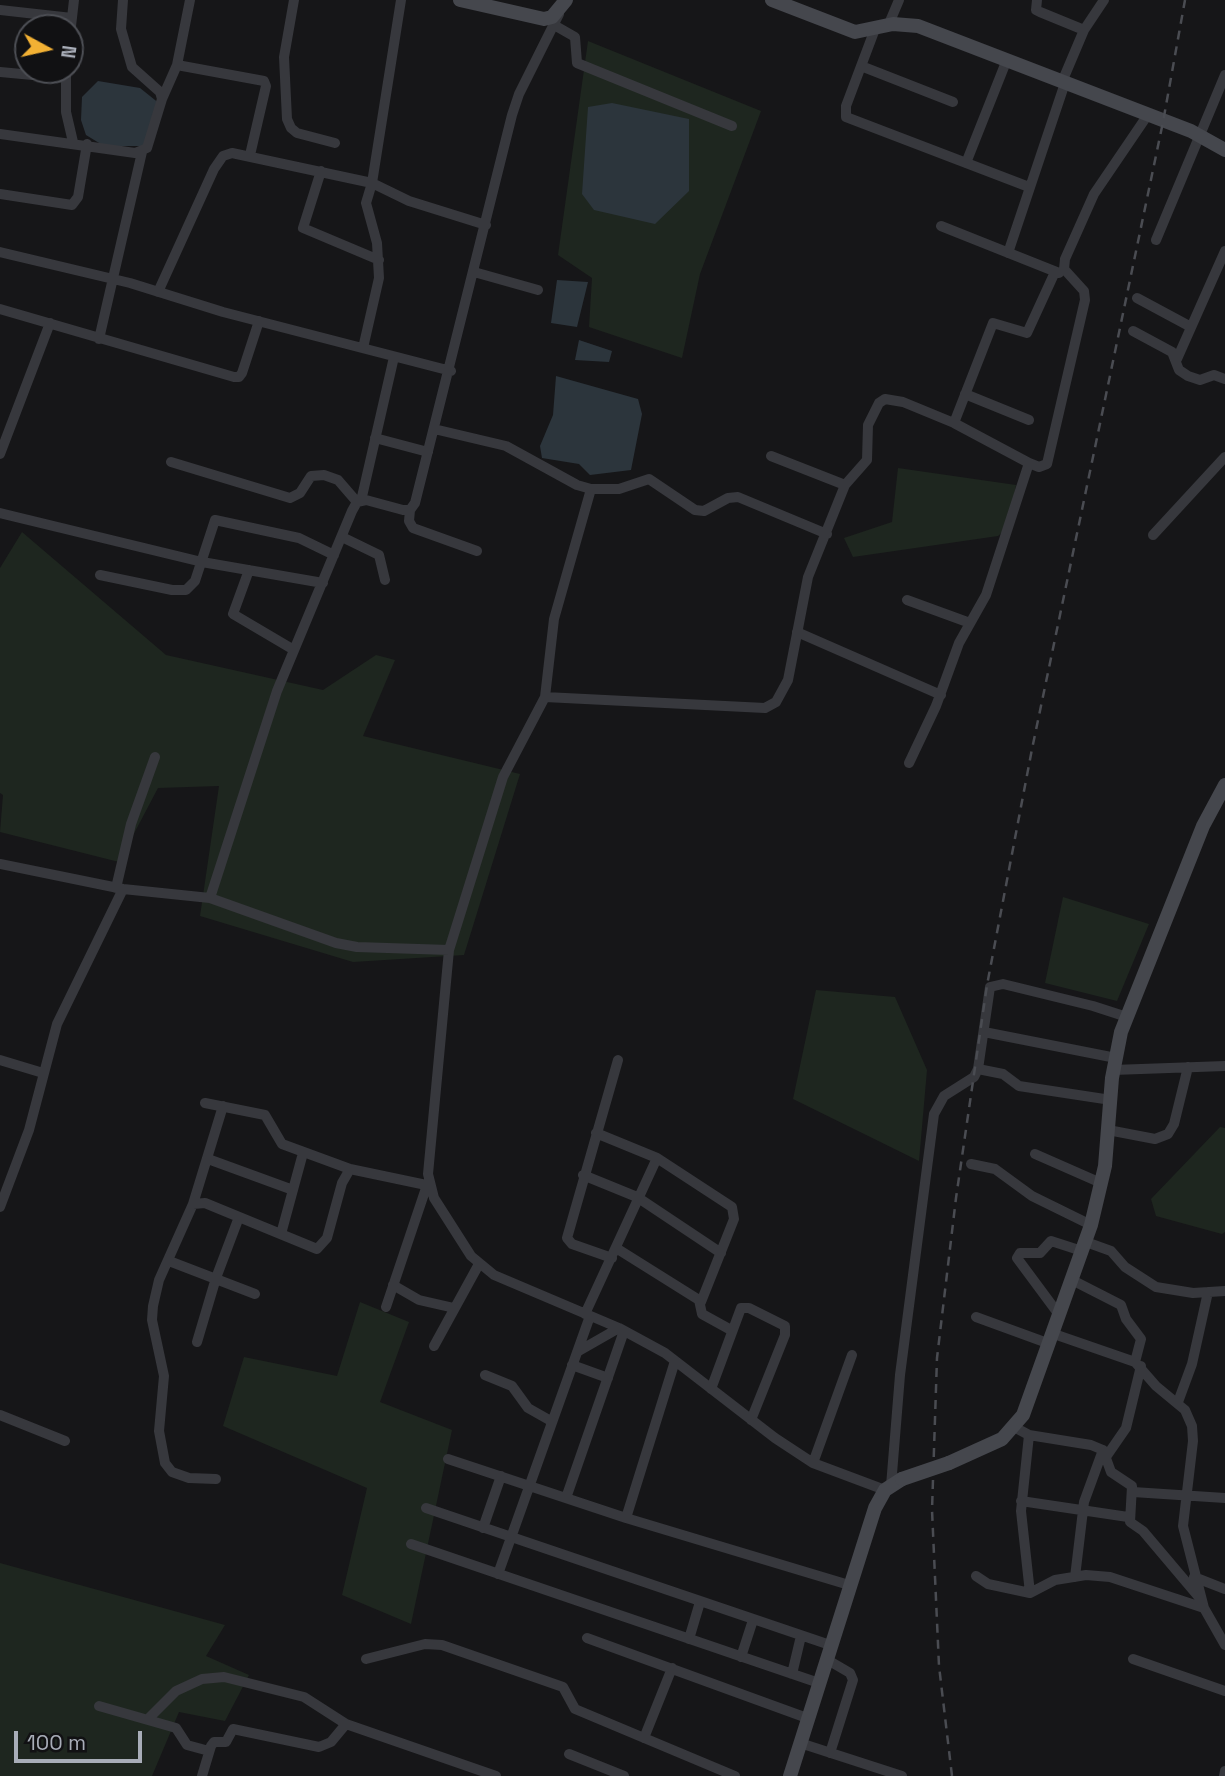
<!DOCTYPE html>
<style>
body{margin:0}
#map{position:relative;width:1225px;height:1776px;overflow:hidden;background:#161618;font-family:"Space Grotesk",sans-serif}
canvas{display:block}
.north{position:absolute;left:14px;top:14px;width:70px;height:70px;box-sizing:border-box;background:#111113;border:2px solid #4d4f55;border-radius:50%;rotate:98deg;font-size:19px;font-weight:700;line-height:28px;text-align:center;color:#a8adb8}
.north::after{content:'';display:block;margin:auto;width:24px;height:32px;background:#f2b134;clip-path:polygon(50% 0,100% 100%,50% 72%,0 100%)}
.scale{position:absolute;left:14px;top:1731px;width:128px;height:32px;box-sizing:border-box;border:4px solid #a8adb8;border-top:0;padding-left:9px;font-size:21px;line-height:24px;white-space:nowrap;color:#a8adb8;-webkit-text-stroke:5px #111113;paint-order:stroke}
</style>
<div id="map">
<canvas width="1225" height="1776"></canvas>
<div class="north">N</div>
<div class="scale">100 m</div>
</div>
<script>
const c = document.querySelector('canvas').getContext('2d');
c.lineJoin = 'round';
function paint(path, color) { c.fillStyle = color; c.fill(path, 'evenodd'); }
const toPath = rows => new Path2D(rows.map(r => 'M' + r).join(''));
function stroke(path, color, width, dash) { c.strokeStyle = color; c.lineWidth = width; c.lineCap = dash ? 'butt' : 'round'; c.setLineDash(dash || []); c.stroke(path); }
const green = toPath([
 [588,41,761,111,700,274,682,358,589,327,592,278,558,255],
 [898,468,1016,485,1008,527,998,536,853,557,844,538,892,522],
 [22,532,166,655,323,690,376,655,395,660,363,736,520,774,464,955,353,962,200,916,219,786,158,788,119,862,0,832,3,795,0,793,0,568],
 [1063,897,1149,924,1117,1001,1045,983],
 [816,990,895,997,927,1070,919,1161,793,1099],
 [1220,1127,1225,1128,1225,1232,1222,1234,1156,1216,1151,1199],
 [360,1302,409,1322,380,1402,452,1430,411,1624,342,1595,367,1488,223,1426,244,1357,337,1376],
 [0,1563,225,1625,206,1656,249,1675,225,1721,179,1712,152,1776,0,1776]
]);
const water = toPath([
 [98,81,140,88,160,104,147,146,104,146,86,135,81,120,82,97],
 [612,103,689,119,689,191,655,224,594,210,582,194,588,107],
 [557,280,588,282,577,327,551,323],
 [579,340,612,351,609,362,575,360],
 [556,376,638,399,642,414,631,470,590,475,579,464,542,458,540,446,553,415]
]);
const street = toPath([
 [294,0,284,57,287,119,291,128,297,133,335,143],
 [1037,0,1036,10,1040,12,1084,30],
 [0,10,72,18],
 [554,25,575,37,577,63,732,126],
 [888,26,899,0],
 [875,29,846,106,846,117,1029,187],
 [70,35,74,0],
 [177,65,264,81,266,86,250,155],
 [861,66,953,102],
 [66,70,66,112,73,142],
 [0,72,65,78],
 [1062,82,1084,30,1104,0],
 [162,99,177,65,190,0],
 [0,134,135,153,147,148,162,99,160,92,132,67,121,29,123,0],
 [966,163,1006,62],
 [321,171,303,228,379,260],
 [0,194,72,205,78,197,87,144],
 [941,226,1059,273],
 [1156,240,1225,75],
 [0,252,130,283,223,312,451,371],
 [1008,253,1065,83],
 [474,272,538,290],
 [158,292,214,169,223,156,232,153,372,183,409,201,486,225],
 [1137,298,1191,327],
 [0,309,234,377,239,377,242,373,259,321],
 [1133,331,1172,352,1179,370,1188,376,1200,380,1214,375,1225,379],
 [99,339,142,152],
 [363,348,379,278,377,243,366,203,372,183,401,0],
 [1177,359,1225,251],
 [965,394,1029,420],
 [954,423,993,323,1027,333,1055,272],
 [434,429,506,446,577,485,591,489,619,489,649,479,695,510,704,511,728,498,738,497,827,534],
 [375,438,428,452],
 [0,454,50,323],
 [771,456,845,485],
 [171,462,290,498,300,493,311,476,324,475,338,480,357,502],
 [361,501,394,357],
 [410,510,409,521,413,528,477,551],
 [0,513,202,562,323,583],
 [1153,535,1225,457],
 [342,537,379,555,385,580],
 [249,570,233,614,294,650],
 [100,575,172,590,186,590,195,581,215,520,299,538,334,555],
 [907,600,970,623],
 [797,632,941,695],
 [545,697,554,619,591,489],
 [909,763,936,706,959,643,986,595,1029,463],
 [0,864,123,889,210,898,336,943,357,947,449,950],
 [116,888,131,824,155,757],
 [210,898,277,691,352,511,357,502,366,500,403,510,410,510,415,503,512,115,519,94,559,14],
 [984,1032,1116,1058],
 [0,1060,43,1073],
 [978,1069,1003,1074,1019,1086,1111,1100],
 [1113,1070,1225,1066],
 [205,1103,265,1115,282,1144,350,1169],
 [1108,1130,1155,1139,1168,1134,1174,1124,1188,1067],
 [596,1133,657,1158,732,1207,734,1219,701,1302],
 [1035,1154,1101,1183],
 [208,1159,293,1190],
 [971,1164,995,1169,1032,1196,1091,1225],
 [583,1175,637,1197,721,1253],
 [193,1204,223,1106],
 [0,1207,29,1130,57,1024,123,889],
 [281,1234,303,1153],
 [1086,1242,1111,1251,1125,1267,1156,1287,1193,1293,1225,1291],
 [616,1248,699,1300,702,1314,731,1330],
 [612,1258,572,1244,567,1238,618,1060],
 [169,1261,255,1294],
 [1072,1280,1121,1305,1126,1319,1141,1339,1135,1362],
 [393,1285,419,1300,454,1308],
 [386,1307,427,1185],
 [585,1314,657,1158],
 [1060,1316,1017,1258,1020,1253,1040,1253,1051,1241,1082,1251],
 [976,1317,1050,1344],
 [1054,1334,1135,1362,1156,1386,1185,1410,1192,1426,1193,1441,1183,1526,1204,1608,1225,1645],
 [197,1342,216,1278,239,1217],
 [434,1346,479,1264],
 [577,1352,619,1328],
 [572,1365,608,1378],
 [485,1375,512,1386,528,1408,551,1421],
 [711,1389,741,1308,749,1308,785,1326,785,1335,751,1420],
 [1178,1402,1192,1364,1208,1292],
 [0,1415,65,1441],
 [1014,1427,1029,1435,1091,1445,1103,1450,1111,1472,1132,1486,1130,1522,1143,1531,1198,1596],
 [1029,1435,1021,1511,1030,1593],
 [1106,1457,1126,1428,1141,1366],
 [448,1459,626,1518,675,1361],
 [813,1463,852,1355],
 [216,1479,189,1478,172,1472,165,1463,159,1431,164,1376,152,1320,153,1306,159,1280,193,1204,205,1203,317,1249,327,1238,342,1183,350,1169,431,1186],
 [891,1486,900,1375,934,1114,944,1096,974,1077,978,1069,990,987,1003,984,1093,1006,1127,1017],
 [885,1490,813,1463,775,1438,665,1353,619,1328,494,1275,471,1256,434,1198,428,1174,449,950,503,777,545,697,765,708,776,702,788,680,808,577,845,485,867,460,868,425,879,403,885,399,903,402,954,423,1029,463,1039,467,1047,464,1085,300,1084,291,1064,269,1065,259,1094,194,1147,116],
 [1133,1492,1225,1498],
 [566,1498,624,1331],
 [1021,1501,1128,1517],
 [426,1508,830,1645],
 [626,1518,849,1585],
 [483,1528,501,1476],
 [411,1544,819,1683],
 [498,1574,590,1316],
 [976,1576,988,1584,1030,1593,1055,1580,1086,1575,1110,1577,1204,1608],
 [1075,1577,1084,1502,1103,1450],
 [1194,1577,1225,1589],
 [587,1638,807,1718],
 [689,1639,700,1602],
 [741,1657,753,1620],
 [366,1659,425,1644,442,1645,563,1687,575,1709,735,1776],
 [826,1659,850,1673,853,1680,830,1753],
 [1133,1659,1225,1691],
 [792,1674,801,1636],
 [99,1706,176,1728,187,1745,209,1751],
 [148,1719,176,1691,202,1679,224,1677,304,1697,346,1724,496,1776],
 [644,1738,672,1668],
 [800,1743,902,1776],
 [569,1754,624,1776],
 [202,1776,211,1746,214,1742,226,1742,233,1729,319,1747,331,1742,346,1724],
 [1224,1776,1225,1771]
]);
const secondary = toPath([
 [460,0,544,19,552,17,566,0],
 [772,0,855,32,893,24,918,26,1191,131,1225,150],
 [949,1463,1002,1439,1023,1415,1091,1225,1105,1166,1112,1078,1121,1032,1203,826,1225,785],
 [790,1776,875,1508,885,1490,902,1479]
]);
const rail = toPath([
 [952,1776,939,1666,932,1510,937,1358,956,1198,987,985,1032,749,1163,122,1185,0]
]);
const secondaryBridge = toPath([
 [902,1479,949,1463]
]);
paint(green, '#1e261f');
paint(water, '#2c353c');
stroke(street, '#37383d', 10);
stroke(secondary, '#45474d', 14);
stroke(rail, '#4a4c52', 2.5, [9, 7]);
stroke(secondaryBridge, '#45474d', 14);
</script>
